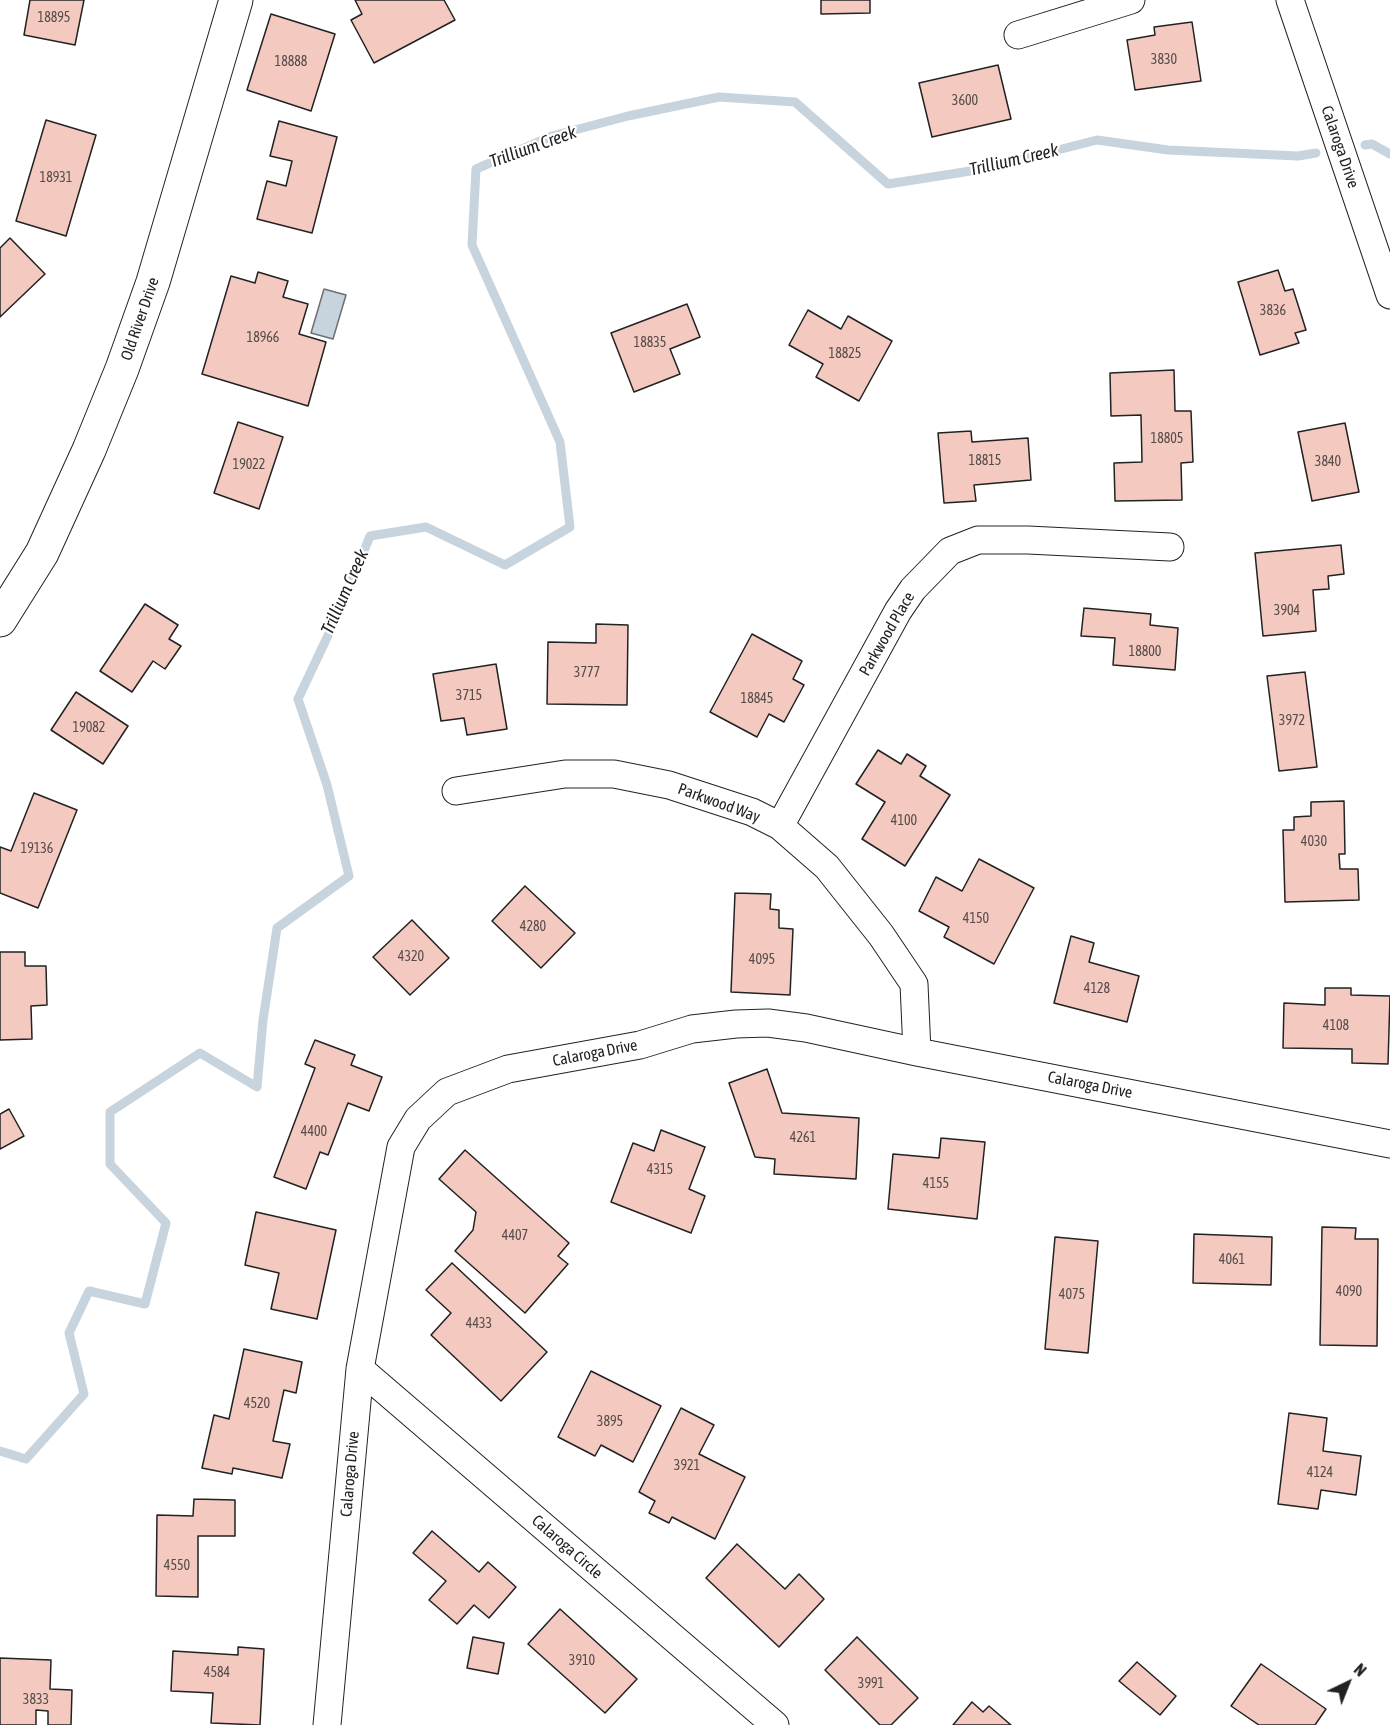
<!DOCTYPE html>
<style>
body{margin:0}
#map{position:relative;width:1390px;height:1725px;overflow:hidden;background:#fff;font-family:"Asap Condensed",sans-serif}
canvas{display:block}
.north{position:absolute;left:1318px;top:1653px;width:60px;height:60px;-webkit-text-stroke:4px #fff;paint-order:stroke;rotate:43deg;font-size:16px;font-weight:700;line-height:24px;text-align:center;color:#222}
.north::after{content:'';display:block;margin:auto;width:21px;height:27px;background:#222;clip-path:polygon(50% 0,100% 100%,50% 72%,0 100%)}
</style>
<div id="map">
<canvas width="1390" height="1725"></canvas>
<div class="north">N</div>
</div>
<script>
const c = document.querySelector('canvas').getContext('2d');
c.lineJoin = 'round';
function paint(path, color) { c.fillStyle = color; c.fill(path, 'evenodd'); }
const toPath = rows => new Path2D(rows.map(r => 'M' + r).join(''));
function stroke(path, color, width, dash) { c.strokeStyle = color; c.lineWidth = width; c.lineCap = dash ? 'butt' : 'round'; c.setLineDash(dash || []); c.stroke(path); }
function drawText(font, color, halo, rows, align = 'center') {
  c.font = font + ' "Asap Condensed",sans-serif'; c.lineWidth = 4.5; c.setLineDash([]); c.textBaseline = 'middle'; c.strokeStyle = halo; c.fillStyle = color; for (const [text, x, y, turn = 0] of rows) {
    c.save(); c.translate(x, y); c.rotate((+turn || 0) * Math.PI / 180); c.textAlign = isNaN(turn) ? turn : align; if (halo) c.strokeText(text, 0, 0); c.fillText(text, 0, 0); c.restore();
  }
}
const water = toPath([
 [324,289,346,295,333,339,311,333,324,289]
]);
const stream = toPath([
 [1365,145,1372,144,1390,154],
 [0,1451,26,1459,84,1394,69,1333,89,1291,145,1304,166,1223,110,1164,110,1112,200,1053,257,1087,263,1020,277,928,349,876,327,785,298,699,340,610,370,536,426,527,505,565,570,527,560,442,472,245,476,169,552,136,628,116,719,97,795,102,888,184,983,169,1097,140,1168,150,1298,156,1316,153]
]);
const building = toPath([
 [30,0,84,0,75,45,24,35,30,0],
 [355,0,444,0,455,20,374,63,351,20,362,14,355,0],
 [821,0,870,0,870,13,821,14,821,0],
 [271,14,335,34,311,111,247,90,271,14],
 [1192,22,1201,81,1135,90,1127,40,1155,35,1154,27,1192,22],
 [998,65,1011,119,932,137,919,83,998,65],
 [46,120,96,135,66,236,16,221,46,120],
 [279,121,337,137,312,233,257,219,267,181,286,186,292,161,270,156,279,121],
 [10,238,45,274,0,317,0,248,10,238],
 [1278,270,1285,291,1293,289,1306,330,1295,333,1299,343,1260,355,1238,282,1278,270],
 [258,272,288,281,283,297,308,304,299,334,326,342,308,406,202,374,231,276,255,283,258,272],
 [687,304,700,337,670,349,680,374,634,392,611,333,687,304],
 [808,310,841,329,848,316,892,341,859,401,816,377,823,364,789,345,808,310],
 [1174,370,1175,411,1191,411,1193,462,1181,463,1182,500,1115,501,1114,463,1142,462,1141,415,1111,416,1110,373,1174,370],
 [238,422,283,437,259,509,214,493,238,422],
 [1345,423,1359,492,1312,501,1298,432,1345,423],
 [971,431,972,442,1028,438,1031,480,974,485,976,501,944,503,938,433,971,431],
 [1341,545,1344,574,1328,576,1329,589,1313,590,1316,631,1263,636,1255,553,1341,545],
 [145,604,178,625,169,639,181,646,165,669,153,661,132,692,100,671,145,604],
 [1084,608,1151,614,1150,625,1178,628,1175,670,1113,665,1115,638,1081,636,1084,608],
 [596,624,628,625,627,705,547,704,548,642,596,643,596,624],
 [752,634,802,661,793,679,804,685,784,722,769,714,757,737,710,712,752,634],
 [496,664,507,729,467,735,464,718,441,721,433,674,496,664],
 [1305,672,1317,767,1279,771,1267,676,1305,672],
 [76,692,128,726,103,764,51,730,76,692],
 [878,750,901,764,907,754,926,766,920,776,950,795,905,866,862,839,885,802,856,784,878,750],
 [34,793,77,810,38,908,0,893,0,847,11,851,34,793],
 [1344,801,1345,854,1339,854,1340,869,1358,869,1359,900,1285,902,1283,830,1294,830,1294,817,1311,816,1311,802,1344,801],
 [979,859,1034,888,994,964,944,937,949,927,919,911,936,877,962,891,979,859],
 [525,886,575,933,541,968,492,921,525,886],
 [735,893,771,894,770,909,779,910,779,928,793,929,790,995,731,992,735,893],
 [412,920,449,958,410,995,373,957,412,920],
 [1071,936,1094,943,1089,962,1139,976,1127,1022,1054,1003,1071,936],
 [0,952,25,952,25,966,46,966,47,1005,31,1006,32,1039,0,1040,0,952],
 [1325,988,1351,988,1351,995,1390,996,1388,1064,1352,1063,1352,1049,1283,1048,1284,1003,1325,1005,1325,988],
 [315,1040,355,1055,351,1065,382,1077,369,1111,348,1103,328,1155,320,1152,306,1189,274,1177,315,1068,305,1064,315,1040],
 [767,1069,782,1113,859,1118,856,1179,774,1174,775,1159,755,1157,729,1083,767,1069],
 [9,1109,24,1136,0,1149,0,1114,9,1109],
 [661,1130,705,1147,689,1189,705,1196,691,1233,611,1202,633,1143,654,1151,661,1130],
 [941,1138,985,1142,977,1219,888,1209,893,1154,939,1158,941,1138],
 [465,1150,569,1243,558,1256,568,1264,525,1313,455,1251,473,1230,476,1212,439,1179,465,1150],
 [256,1212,336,1230,317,1319,271,1309,279,1273,245,1265,256,1212],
 [1322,1227,1356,1228,1355,1239,1378,1239,1377,1346,1320,1345,1322,1227],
 [1194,1234,1272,1237,1271,1285,1193,1283,1194,1234],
 [1055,1237,1098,1241,1088,1353,1045,1349,1055,1237],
 [452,1263,547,1352,501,1401,431,1335,451,1313,426,1290,452,1263],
 [244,1349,302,1362,296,1393,284,1390,273,1441,290,1444,282,1478,233,1468,232,1474,202,1468,214,1415,229,1419,244,1349],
 [591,1371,661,1406,633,1462,601,1445,595,1456,558,1437,591,1371],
 [681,1408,714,1425,699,1454,745,1477,715,1539,672,1517,669,1523,649,1513,655,1501,639,1492,681,1408],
 [1289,1413,1327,1418,1323,1451,1361,1456,1356,1495,1321,1490,1318,1509,1278,1504,1289,1413],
 [194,1499,235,1500,235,1536,198,1536,198,1597,156,1596,157,1515,193,1516,194,1499],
 [432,1531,479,1572,488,1562,516,1587,489,1618,474,1605,457,1624,429,1600,446,1581,413,1553,432,1531],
 [737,1544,785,1589,799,1574,824,1599,779,1647,706,1578,737,1544],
 [560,1609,637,1679,605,1713,528,1644,560,1609],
 [473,1637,504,1643,498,1674,467,1668,473,1637],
 [857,1637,918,1698,891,1725,880,1725,825,1670,857,1637],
 [238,1647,264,1649,260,1725,211,1723,213,1693,171,1691,173,1651,238,1655,238,1647],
 [0,1658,51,1660,50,1689,72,1690,71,1725,48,1725,48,1711,36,1710,36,1725,0,1725,0,1658],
 [1137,1662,1176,1696,1160,1715,1119,1681,1137,1662],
 [1261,1664,1326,1709,1315,1725,1259,1725,1231,1706,1261,1664],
 [972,1702,983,1712,989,1706,1011,1725,953,1725,972,1702]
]);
const minor = toPath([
 [1290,0,1390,295],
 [1018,35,1131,0],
 [456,791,565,774,614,774,669,785,752,812,780,826,827,867,881,935,914,984,917,1052],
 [780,826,898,611,913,589,950,551,978,540,1028,540,1170,547],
 [360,1369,775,1725],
 [327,1725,360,1369,401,1147,418,1119,447,1092,508,1069,640,1045,692,1029,736,1024,768,1023,806,1028,917,1052,1390,1144]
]);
const tertiary = toPath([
 [0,620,42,553,89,450,122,369,153,282,236,0]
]);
const numberNames = [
 ["18895",54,18],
 ["3830",1164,60],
 ["18888",291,62],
 ["3600",965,101],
 ["18931",56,178],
 ["3836",1273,311],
 ["18966",263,338],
 ["18835",650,343],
 ["18825",845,354],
 ["18805",1167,439],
 ["18815",985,461],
 ["3840",1328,462],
 ["19022",249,465],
 ["3904",1287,611],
 ["18800",1145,652],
 ["3777",587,673],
 ["3715",469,696],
 ["18845",757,699],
 ["3972",1292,721],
 ["19082",89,728],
 ["4100",904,821],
 ["4030",1314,842],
 ["19136",37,849],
 ["4150",976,919],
 ["4280",533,927],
 ["4320",411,957],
 ["4095",762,960],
 ["4128",1097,989],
 ["4108",1336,1026],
 ["4400",314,1132],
 ["4261",803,1138],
 ["4315",660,1170],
 ["4155",936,1184],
 ["4407",515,1236],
 ["4061",1232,1260],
 ["4090",1349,1292],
 ["4075",1072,1295],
 ["4433",479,1324],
 ["4520",257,1404],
 ["3895",610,1422],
 ["3921",687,1466],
 ["4124",1320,1473],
 ["4550",177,1566],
 ["3910",582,1661],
 ["4584",217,1673],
 ["3991",871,1684],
 ["3833",36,1700]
];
const streetNames = [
 ["Calaroga Drive",1340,147,71],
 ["Old River Drive",140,319,-71],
 ["Parkwood Place",887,634,-60],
 ["Parkwood Way",719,803,20],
 ["Calaroga Drive",595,1053,-11],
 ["Calaroga Drive",1090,1085,11],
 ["Calaroga Drive",350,1474,-85],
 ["Calaroga Circle",567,1547,41]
];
const waterNames = [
 ["Trillium Creek",533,147,-20],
 ["Trillium Creek",1014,160,-13],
 ["Trillium Creek",345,592,-66]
];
paint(water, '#c7d3dd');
stroke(water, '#6f6f6f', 1.5);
stroke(stream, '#c7d3dd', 9);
paint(building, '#f3c9c0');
stroke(building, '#222', 1.5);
stroke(minor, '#222', 29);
stroke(tertiary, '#222', 35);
stroke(minor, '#fff', 27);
stroke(tertiary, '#fff', 33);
drawText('14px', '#564c4a', null, numberNames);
drawText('16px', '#222', '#fff', streetNames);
drawText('italic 18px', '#222', '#fff', waterNames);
</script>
